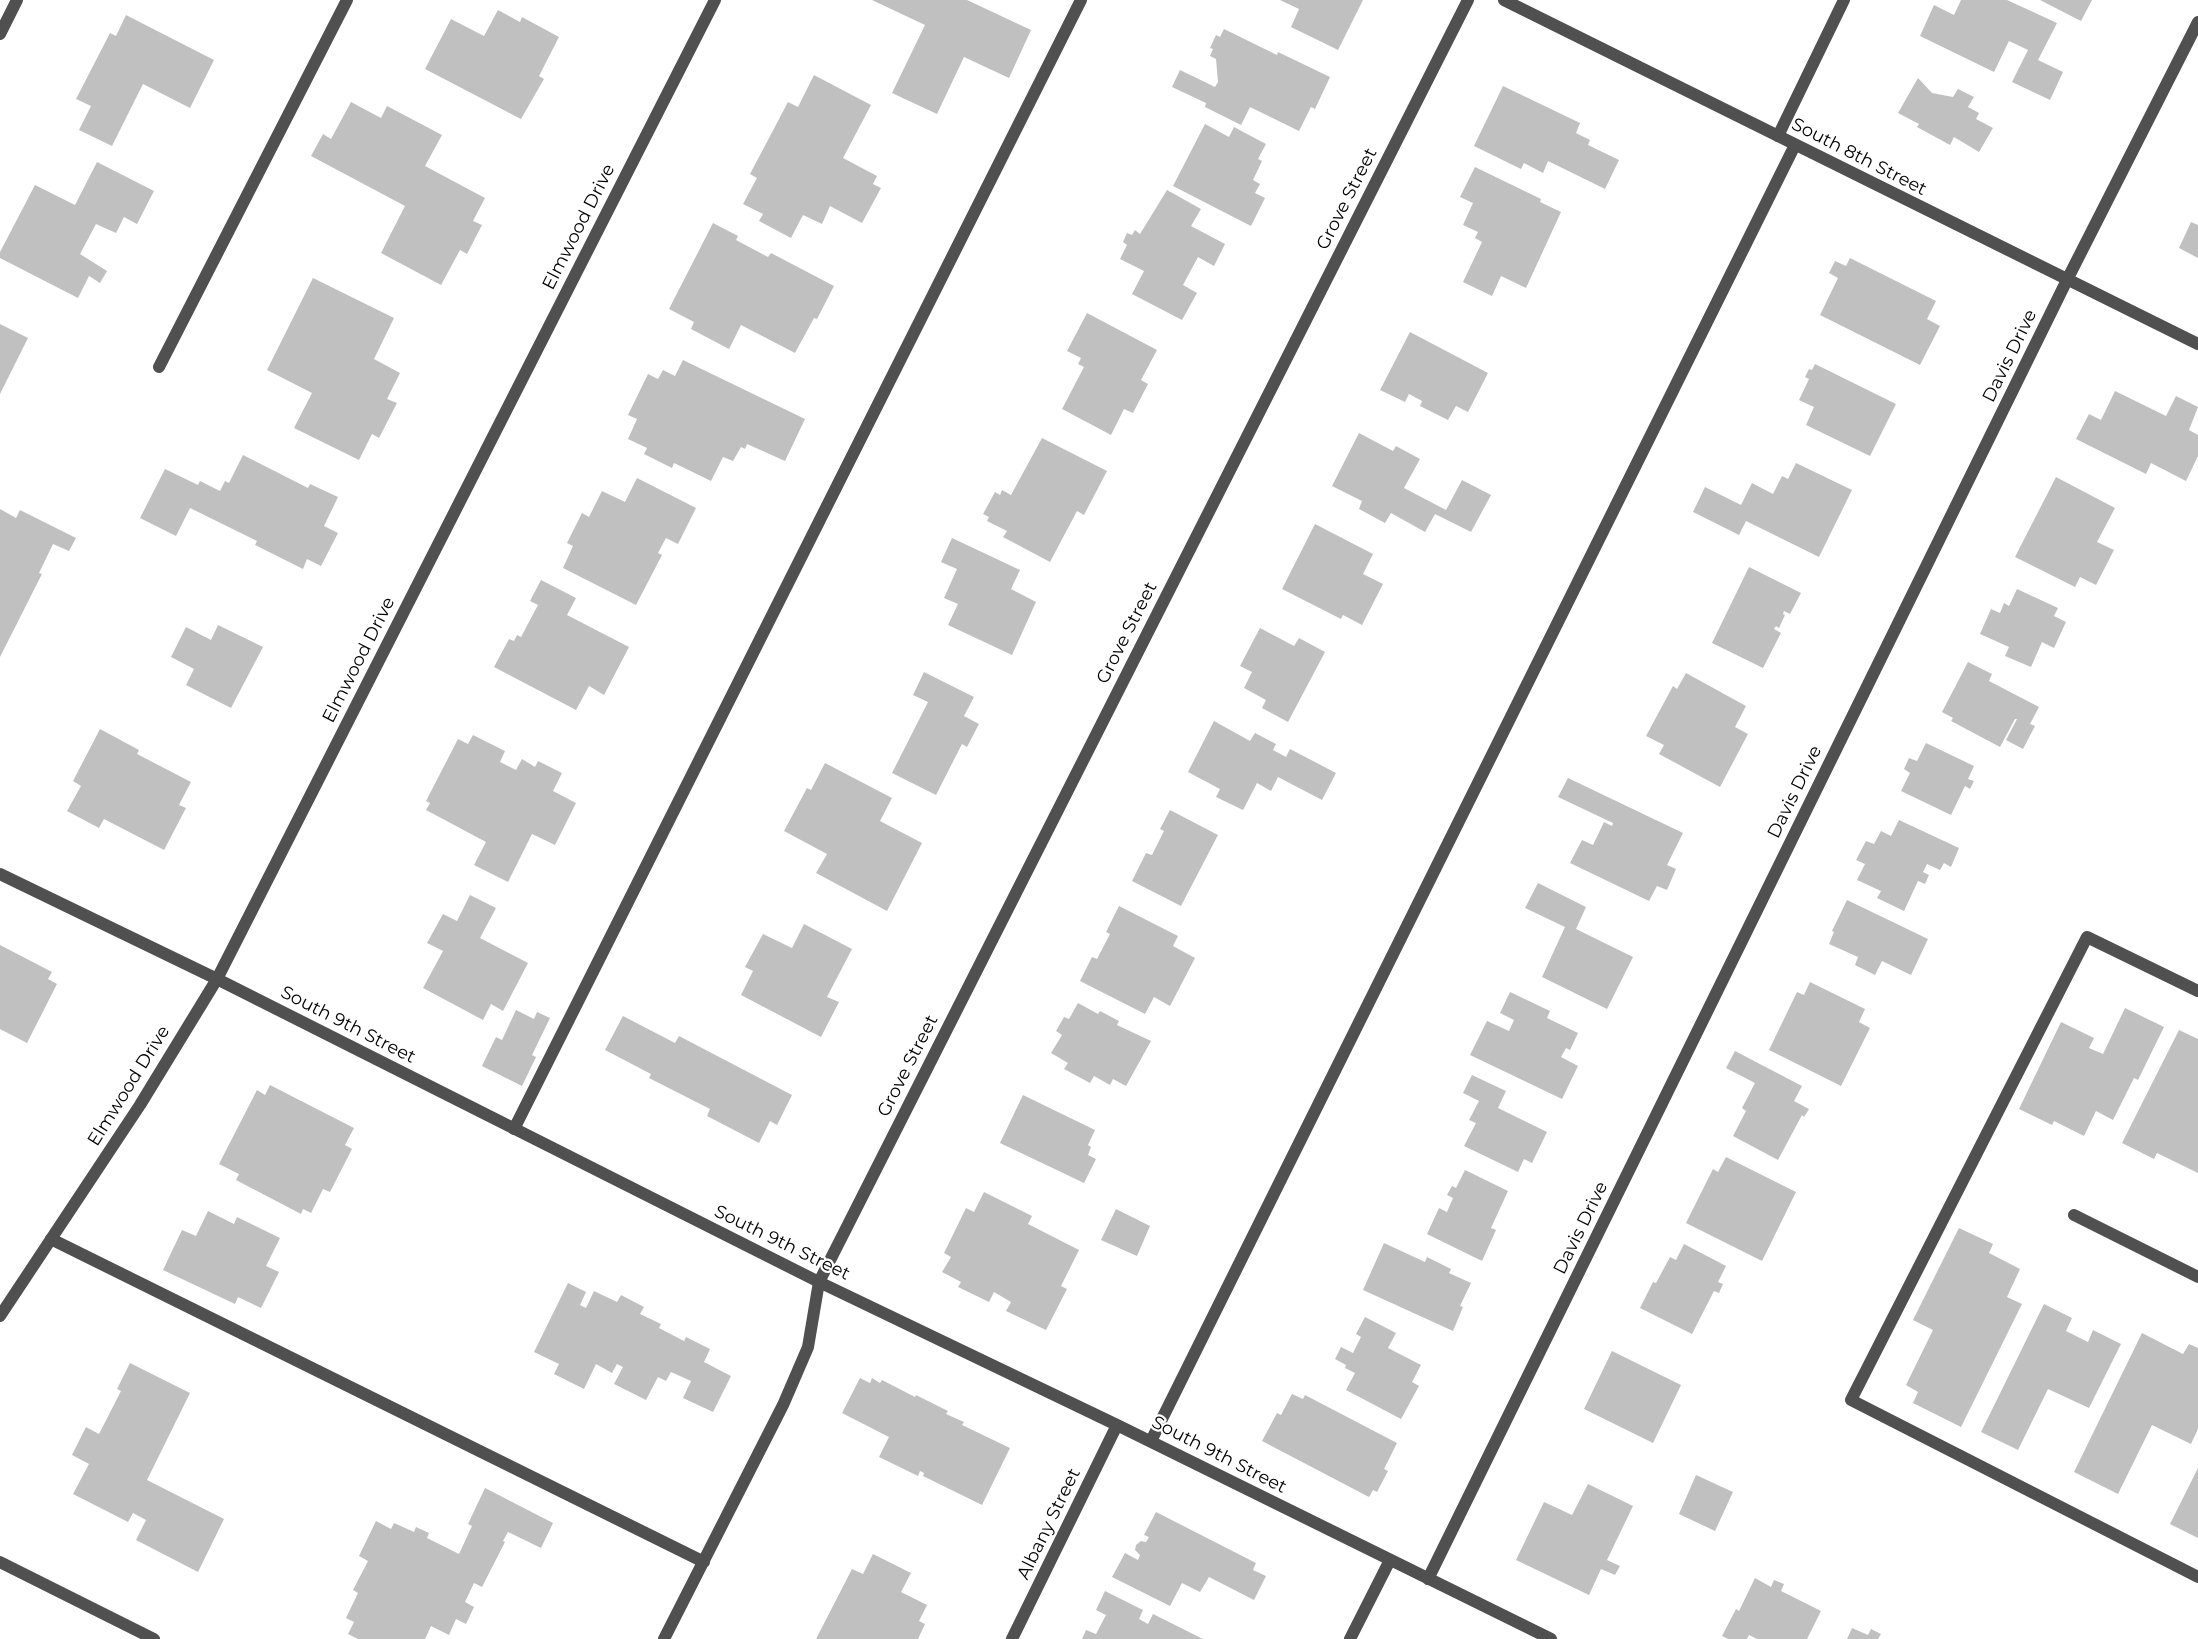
<!DOCTYPE html>
<style>
body{margin:0}
canvas{display:block;background:#fff}
</style>
<canvas width="2198" height="1639"></canvas>
<script>
const c = document.querySelector('canvas').getContext('2d');
c.lineJoin = 'round';
function paint(path, color) { c.fillStyle = color; c.fill(path, 'evenodd'); }
const toPath = rows => new Path2D(rows.map(r => 'M' + r).join(''));
function stroke(path, color, width, dash) { c.strokeStyle = color; c.lineWidth = width; c.lineCap = dash ? 'butt' : 'round'; c.setLineDash(dash || []); c.stroke(path); }
function drawText(font, color, halo, rows, align = 'center') {
  c.font = font + ' Montserrat,sans-serif'; c.lineWidth = 4.5; c.setLineDash([]); c.textBaseline = 'middle'; c.strokeStyle = halo; c.fillStyle = color; for (const [text, x, y, turn = 0] of rows) {
    c.save(); c.translate(x, y); c.rotate((+turn || 0) * Math.PI / 180); c.textAlign = isNaN(turn) ? turn : align; if (halo) c.strokeText(text, 0, 0); c.fillText(text, 0, 0); c.restore();
  }
}
const building = toPath([
 [872,0,967,0,1031,30,1009,78,964,57,937,114,892,93,925,25],
 [1280,0,1363,0,1338,50,1291,27,1299,9],
 [1961,0,2007,0,2057,23,2038,60,2063,72,2050,100,2012,82,2028,50,2009,41,1994,72,1920,36,1934,5,1954,15],
 [2040,0,2092,0,2081,21],
 [498,10,520,22,522,17,559,37,539,76,544,79,521,119,425,69,451,19,484,36],
 [126,15,214,60,190,108,143,84,112,146,79,130,91,106,76,99,110,33,116,36],
 [1224,29,1277,55,1278,52,1330,77,1315,109,1311,107,1299,131,1250,107,1241,125,1205,107,1206,103,1172,87,1180,70,1215,87,1218,82,1216,59,1210,56,1213,49,1210,48,1216,35,1220,37],
 [814,75,871,105,843,158,877,176,873,184,881,188,862,223,830,206,822,224,803,215,791,238,759,221,763,214,743,204,757,178,750,174,788,102,798,107],
 [1918,78,1932,93,1953,97,1958,89,1974,97,1968,107,1979,113,1976,119,1993,128,1979,152,1954,137,1950,145,1917,127,1919,124,1898,113],
 [1503,86,1580,123,1576,133,1590,140,1588,145,1619,160,1605,189,1548,161,1543,173,1524,163,1521,169,1474,146],
 [351,102,381,118,387,106,442,135,425,166,485,198,473,221,482,225,467,254,460,250,441,285,381,253,405,206,311,156,323,134,331,139],
 [1205,124,1229,137,1234,127,1266,144,1258,159,1262,161,1253,180,1260,184,1255,193,1265,198,1251,226,1173,186],
 [97,162,154,191,137,224,124,217,116,233,96,224,80,254,107,271,100,283,89,276,78,298,0,258,0,252,35,185,75,205],
 [1475,167,1541,199,1540,202,1561,212,1526,288,1501,276,1492,296,1463,282,1482,242,1475,238,1478,232,1463,225,1473,203,1460,197],
 [1167,190,1201,209,1191,226,1225,244,1214,266,1198,257,1183,285,1197,293,1182,320,1132,294,1144,271,1120,259,1127,245,1123,242,1127,233,1132,235,1135,230,1140,234],
 [2191,222,2198,225,2198,258,2179,248],
 [713,223,738,236,736,240,768,257,771,253,834,286,817,319,814,318,795,353,741,325,729,349,691,329,694,322,669,309],
 [1850,258,1936,301,1927,319,1940,326,1920,365,1820,315,1838,278,1829,273,1835,261,1846,266],
 [313,278,394,318,374,359,400,373,387,399,397,403,379,438,372,434,359,460,294,428,312,393,267,370],
 [1087,313,1157,350,1141,380,1148,384,1133,413,1124,409,1111,435,1062,409,1084,367,1078,364,1081,358,1067,351],
 [0,324,28,338,0,394],
 [1410,332,1488,373,1468,412,1456,406,1448,420,1420,406,1422,401,1409,394,1405,402,1380,390],
 [683,360,805,419,785,461,747,444,745,449,741,447,733,461,723,457,711,481,674,463,672,468,644,454,647,448,628,439,637,419,628,415,648,374,658,379,663,370,675,376],
 [1815,364,1896,404,1870,456,1806,425,1814,407,1799,400,1809,379,1805,377,1809,369,1812,370],
 [2115,391,2166,416,2176,396,2198,407,2189,430,2198,435,2198,456,2186,481,2151,463,2146,474,2076,439,2089,414,2101,420],
 [1359,433,1393,451,1396,446,1420,459,1404,488,1446,510,1462,480,1491,495,1471,532,1435,514,1425,532,1391,513,1385,523,1359,509,1362,501,1332,486],
 [1042,438,1107,471,1084,515,1077,511,1050,562,1003,537,1007,531,987,521,989,517,983,514,995,492,1000,495,1002,490,1011,495],
 [243,455,308,488,310,484,338,497,324,526,338,533,321,566,307,559,303,569,255,545,257,541,190,508,176,536,140,518,165,469,198,485,200,481,220,491,225,481,229,483],
 [1796,463,1852,490,1819,557,1746,521,1739,535,1693,512,1705,487,1741,505,1752,483,1773,494,1782,476,1788,479],
 [2056,477,2115,508,2097,542,2114,550,2096,585,2080,577,2075,587,2015,557],
 [637,478,696,508,678,544,666,538,658,553,662,555,636,605,563,568,573,546,567,543,582,513,589,517,602,491,625,502],
 [0,509,16,518,20,510,76,538,69,551,53,544,39,573,42,574,0,657],
 [1315,524,1373,554,1363,574,1383,584,1362,625,1343,615,1341,619,1282,589],
 [952,538,1020,570,1011,589,1036,602,1012,655,948,625,958,604,944,598,957,569,941,562],
 [1749,567,1801,593,1790,614,1784,611,1783,614,1785,615,1779,628,1776,626,1774,629,1781,633,1763,668,1712,643],
 [541,580,576,598,567,615,629,647,604,695,589,686,576,710,494,667,509,639,514,641,517,635,521,637,538,605,530,601],
 [2017,589,2058,608,2054,616,2066,622,2054,648,2042,642,2031,667,2005,656,2009,647,1980,634,1991,609,2000,613,2004,603,2009,606],
 [218,625,263,647,231,708,186,685,194,669,171,657,186,627,211,640],
 [1260,628,1294,646,1299,638,1325,652,1288,722,1262,708,1266,700,1244,688,1252,672,1240,666],
 [1968,662,1992,674,1989,681,2039,707,2030,724,2035,726,2023,749,2006,740,2017,719,2015,719,2000,747,1951,721,1953,718,1942,712],
 [924,672,974,697,964,716,979,724,967,747,962,744,936,795,892,773,928,702,913,695],
 [1686,673,1746,706,1735,727,1748,734,1720,787,1659,754,1664,745,1646,736,1673,686,1677,689],
 [1214,721,1250,741,1255,733,1276,744,1273,750,1286,757,1290,749,1336,773,1322,800,1278,777,1271,791,1257,783,1243,810,1216,797,1220,789,1188,772],
 [100,729,139,750,137,754,191,782,179,805,186,808,164,850,104,819,99,828,67,811,81,786,73,781],
 [473,735,505,751,500,762,516,770,522,759,535,767,538,761,562,773,553,791,576,803,555,845,532,834,508,882,474,865,486,842,426,810,430,803,426,801,458,739,468,744],
 [1926,743,1974,766,1968,779,1974,781,1970,789,1965,786,1951,815,1901,791,1910,773,1904,769,1909,758,1917,761],
 [825,763,892,798,880,821,922,843,887,911,816,873,827,854,784,831,807,788,811,790],
 [1568,778,1683,833,1667,865,1676,869,1667,890,1657,886,1649,901,1570,863,1582,840,1593,845,1604,822,1612,826,1613,823,1558,797],
 [1170,810,1218,835,1181,906,1132,881,1146,853,1152,855,1164,831,1160,829],
 [1899,820,1959,848,1951,867,1944,863,1940,870,1927,864,1923,872,1929,875,1925,884,1918,881,1904,911,1877,898,1881,891,1857,880,1865,864,1856,860,1866,841,1874,844,1881,831,1891,836],
 [1538,883,1586,907,1576,929,1633,957,1607,1009,1542,977,1565,927,1525,908],
 [470,895,496,908,480,938,528,963,503,1011,491,1004,483,1020,423,988,443,951,427,943,443,914,457,921],
 [1847,900,1928,939,1911,975,1882,961,1875,975,1855,965,1858,957,1829,944,1834,932,1832,931],
 [1119,906,1178,936,1173,946,1195,958,1170,1006,1154,997,1145,1014,1080,981,1092,957,1097,959,1110,934,1106,932],
 [804,924,852,949,827,997,839,1002,821,1037,741,995,753,971,745,967,763,934,792,948],
 [0,945,52,972,48,979,57,984,27,1043,0,1029],
 [1810,982,1865,1009,1859,1022,1870,1028,1841,1086,1769,1050,1797,992,1804,995],
 [1510,992,1550,1011,1547,1018,1578,1033,1570,1050,1566,1048,1561,1057,1578,1066,1562,1099,1470,1055,1487,1021,1509,1031,1514,1020,1500,1013],
 [1078,1003,1098,1014,1100,1011,1119,1021,1117,1025,1151,1041,1126,1086,1113,1079,1110,1085,1094,1076,1090,1083,1064,1069,1068,1063,1051,1053,1062,1035,1056,1031,1064,1017,1069,1019],
 [2125,1008,2164,1027,2138,1080,2134,1078,2113,1120,2096,1111,2084,1136,2054,1121,2052,1125,2019,1109,2061,1022,2094,1038,2089,1048,2103,1054],
 [516,1010,534,1019,537,1012,550,1018,532,1055,536,1057,522,1086,482,1066,496,1037,502,1040],
 [623,1016,675,1043,679,1036,792,1095,777,1125,770,1121,759,1143,707,1116,710,1109,649,1078,651,1074,605,1050],
 [2179,1030,2198,1039,2198,1173,2157,1153,2154,1159,2122,1143],
 [1735,1051,1802,1086,1794,1101,1809,1109,1804,1117,1802,1115,1778,1160,1733,1136,1746,1111,1742,1108,1755,1083,1726,1068],
 [1472,1075,1506,1091,1498,1108,1547,1132,1532,1163,1524,1159,1518,1172,1464,1146,1476,1123,1469,1120,1479,1101,1463,1093],
 [270,1085,354,1128,345,1145,352,1149,330,1192,323,1189,311,1213,303,1209,301,1214,236,1180,239,1174,219,1164,257,1090,265,1095],
 [1023,1095,1095,1130,1088,1145,1091,1147,1088,1155,1096,1159,1084,1183,1000,1143],
 [1726,1157,1796,1192,1762,1261,1686,1223,1713,1169,1718,1172],
 [1465,1170,1508,1191,1491,1228,1496,1230,1482,1261,1427,1234,1439,1208,1447,1212,1453,1198,1447,1195,1452,1186,1456,1188],
 [984,1192,1032,1216,1028,1224,1079,1250,1061,1286,1067,1289,1046,1330,1006,1311,1011,1302,994,1292,989,1302,958,1287,961,1282,942,1272,951,1257,944,1253,966,1208,974,1212],
 [1116,1209,1150,1226,1137,1256,1101,1240],
 [208,1211,234,1224,237,1217,280,1238,266,1266,279,1272,261,1308,238,1297,235,1304,163,1270,182,1230,196,1236],
 [1959,1228,1993,1244,1989,1253,2020,1269,2007,1297,2022,1304,1961,1427,1913,1403,1918,1392,1906,1385,1933,1330,1913,1320],
 [1384,1243,1425,1262,1427,1257,1451,1269,1449,1273,1471,1283,1460,1306,1463,1307,1453,1331,1363,1290],
 [1684,1244,1726,1266,1718,1282,1723,1284,1719,1293,1714,1291,1692,1334,1640,1308,1653,1282,1656,1283,1670,1257,1676,1260],
 [568,1283,586,1292,580,1305,586,1308,594,1291,617,1302,621,1295,644,1307,640,1314,661,1324,659,1328,684,1341,686,1337,710,1349,704,1362,731,1376,713,1412,683,1398,691,1381,671,1372,666,1381,658,1377,646,1400,614,1384,623,1367,617,1364,612,1373,596,1364,584,1389,554,1374,559,1364,534,1352],
 [2044,1304,2072,1318,2066,1331,2088,1342,2093,1330,2121,1344,2089,1408,2048,1389,2018,1450,1981,1432],
 [1365,1317,1396,1333,1388,1348,1421,1365,1412,1382,1419,1386,1401,1419,1346,1390,1355,1373,1345,1368,1346,1365,1335,1359,1341,1347,1353,1353,1361,1337,1356,1334],
 [2142,1333,2183,1354,2189,1344,2198,1348,2198,1429,2191,1444,2152,1425,2118,1494,2074,1472],
 [1612,1351,1681,1385,1653,1443,1584,1409],
 [130,1363,190,1393,147,1480,224,1519,198,1572,136,1540,146,1520,133,1513,128,1522,73,1494,89,1464,72,1455,86,1427,99,1434,121,1391,117,1389],
 [860,1378,870,1383,872,1378,880,1383,882,1380,915,1397,916,1395,948,1411,946,1414,964,1422,962,1425,1010,1448,982,1505,923,1476,924,1473,920,1471,918,1476,879,1457,889,1437,842,1413],
 [1292,1394,1303,1399,1305,1395,1397,1443,1384,1469,1388,1471,1377,1492,1373,1490,1369,1497,1262,1441,1277,1413,1281,1415],
 [2198,1468,2198,1538,2170,1524],
 [1696,1475,1733,1492,1715,1531,1679,1514],
 [1588,1484,1633,1506,1607,1560,1620,1566,1615,1575,1601,1569,1589,1595,1516,1560,1544,1502,1572,1515],
 [485,1488,553,1523,541,1548,508,1532,503,1541,505,1542,482,1587,474,1583,465,1602,474,1607,466,1624,456,1619,449,1635,431,1626,425,1639,358,1639,348,1634,354,1622,346,1618,358,1593,353,1590,368,1561,359,1556,376,1521,391,1529,394,1523,414,1532,416,1527,429,1533,427,1538,459,1554,472,1526,468,1524],
 [1156,1512,1256,1563,1253,1570,1266,1576,1254,1600,1209,1577,1200,1592,1182,1583,1170,1606,1112,1577,1125,1553,1138,1560,1140,1555,1135,1550,1136,1545,1141,1541,1146,1542,1149,1537,1144,1535],
 [873,1554,911,1573,901,1592,927,1605,919,1621,925,1624,918,1639,816,1639,852,1569,863,1574],
 [1755,1578,1771,1587,1774,1580,1784,1584,1781,1591,1821,1611,1807,1639,1757,1639,1749,1635,1747,1639,1728,1639,1722,1636,1736,1609,1739,1611],
 [1105,1591,1143,1610,1139,1619,1148,1624,1153,1614,1203,1639,1082,1639,1086,1630,1096,1634,1106,1615,1096,1610],
 [1852,1628,1868,1635,1871,1629,1881,1634,1878,1639,1847,1639]
]);
const lane = toPath([
 [1778,136,1844,0],
 [159,367,347,0],
 [2198,991,2087,937,1851,1400,2198,1577],
 [514,1129,1081,0],
 [51,1239,704,1562],
 [1151,1441,1795,145],
 [664,1639,783,1405,808,1347,819,1282],
 [1350,1639,1390,1560]
]);
const street = toPath([
 [1504,0,2198,344],
 [0,34,17,0],
 [0,874,217,979,819,1282,1117,1425,1551,1639],
 [2074,1215,2198,1277],
 [819,1282,1468,0],
 [0,1316,140,1105,217,979,715,0],
 [0,1562,154,1639],
 [1428,1579,2067,280,2198,22],
 [1012,1639,1117,1425]
]);
const streetNames = [
 ["South 8th Street",1859,157,27],
 ["Grove Street",1347,199,-63],
 ["Elmwood Drive",579,227,-63],
 ["Davis Drive",2010,356,-64],
 ["Grove Street",1127,633,-63],
 ["Elmwood Drive",359,660,-63],
 ["Davis Drive",1795,792,-64],
 ["South 9th Street",348,1025,27],
 ["Grove Street",908,1066,-63],
 ["Elmwood Drive",129,1086,-58],
 ["Davis Drive",1581,1228,-64],
 ["South 9th Street",782,1243,26],
 ["South 9th Street",1219,1455,27],
 ["Albany Street",1049,1524,-64]
];
paint(building, '#c0c0c0');
stroke(lane, '#505050', 12);
stroke(street, '#505050', 12);
drawText('18px', '#000', '#fff', streetNames);
</script>
